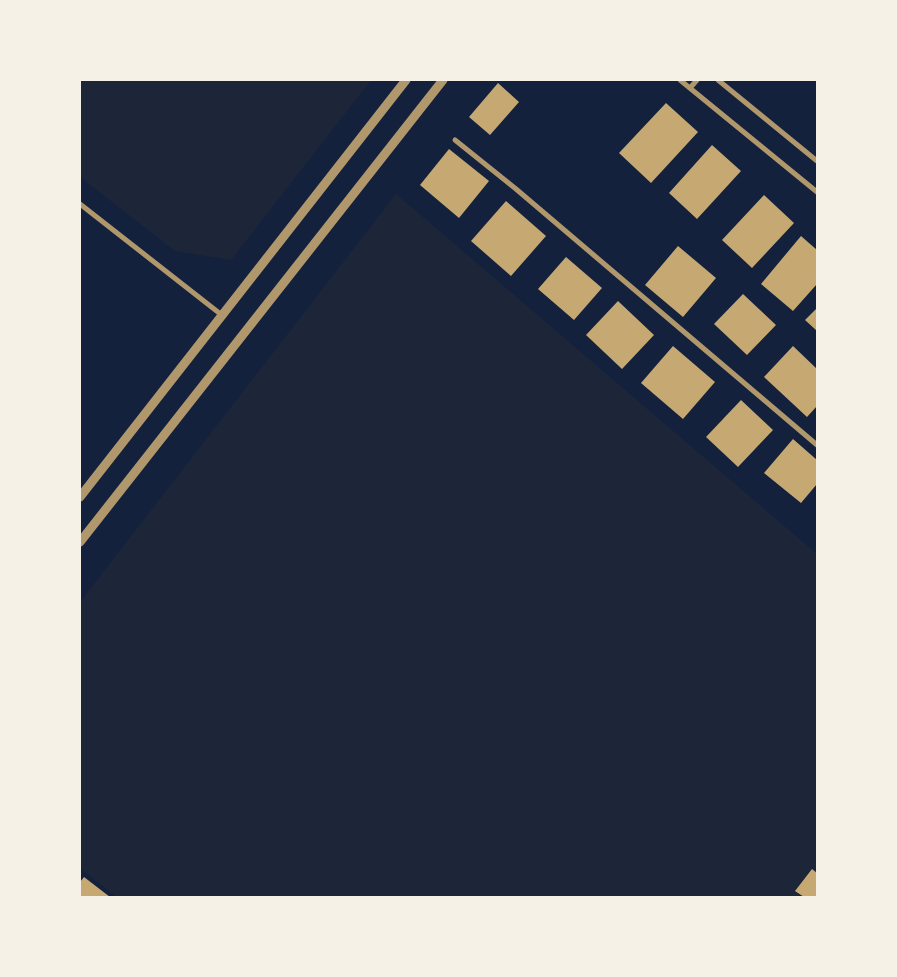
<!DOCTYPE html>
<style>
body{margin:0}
#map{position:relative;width:897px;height:977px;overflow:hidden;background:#14213d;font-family:Roboto,sans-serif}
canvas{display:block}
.frame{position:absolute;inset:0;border:81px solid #f6f1e7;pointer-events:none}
</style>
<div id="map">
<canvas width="897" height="977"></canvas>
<div class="frame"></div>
</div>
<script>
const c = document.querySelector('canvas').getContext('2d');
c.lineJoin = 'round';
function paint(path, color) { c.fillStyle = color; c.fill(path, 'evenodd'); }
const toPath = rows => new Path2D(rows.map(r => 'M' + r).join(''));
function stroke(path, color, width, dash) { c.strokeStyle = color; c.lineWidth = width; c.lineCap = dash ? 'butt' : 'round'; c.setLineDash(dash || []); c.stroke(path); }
const green = toPath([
 [80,80,371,80,231,260,175,251,80,177],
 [396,194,817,554,817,873,798,897,116,897,80,868,80,602]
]);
const building = toPath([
 [498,83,519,102,490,135,469,117],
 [666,103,698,132,651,183,619,153],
 [712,145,741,171,697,219,669,193],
 [449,149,489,181,459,218,420,185],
 [764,195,794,223,752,268,722,240],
 [506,201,546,236,511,276,471,241],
 [801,236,817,250,817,284,793,311,761,284],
 [678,246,716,278,683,317,645,285],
 [566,257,602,288,574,320,538,289],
 [743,294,776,325,747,355,714,324],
 [618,301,654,335,622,369,586,335],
 [817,308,817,331,805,320],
 [673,346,715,382,683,419,641,383],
 [793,346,817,369,817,406,807,417,764,377],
 [741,400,773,430,738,467,706,437],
 [793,439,817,460,817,484,801,503,764,473],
 [812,869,817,873,817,897,804,897,795,891],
 [84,877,110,897,80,897,80,882]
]);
const minor = toPath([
 [680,80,817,192],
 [718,80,817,161],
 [690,88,697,80],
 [455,140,516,189,817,445],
 [80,204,223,316]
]);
const tertiary = toPath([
 [80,497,406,80],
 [80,542,443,80]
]);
paint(green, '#1d2539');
paint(building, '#c6a872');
stroke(minor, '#b1986c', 5);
stroke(tertiary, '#b1986c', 9);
</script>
